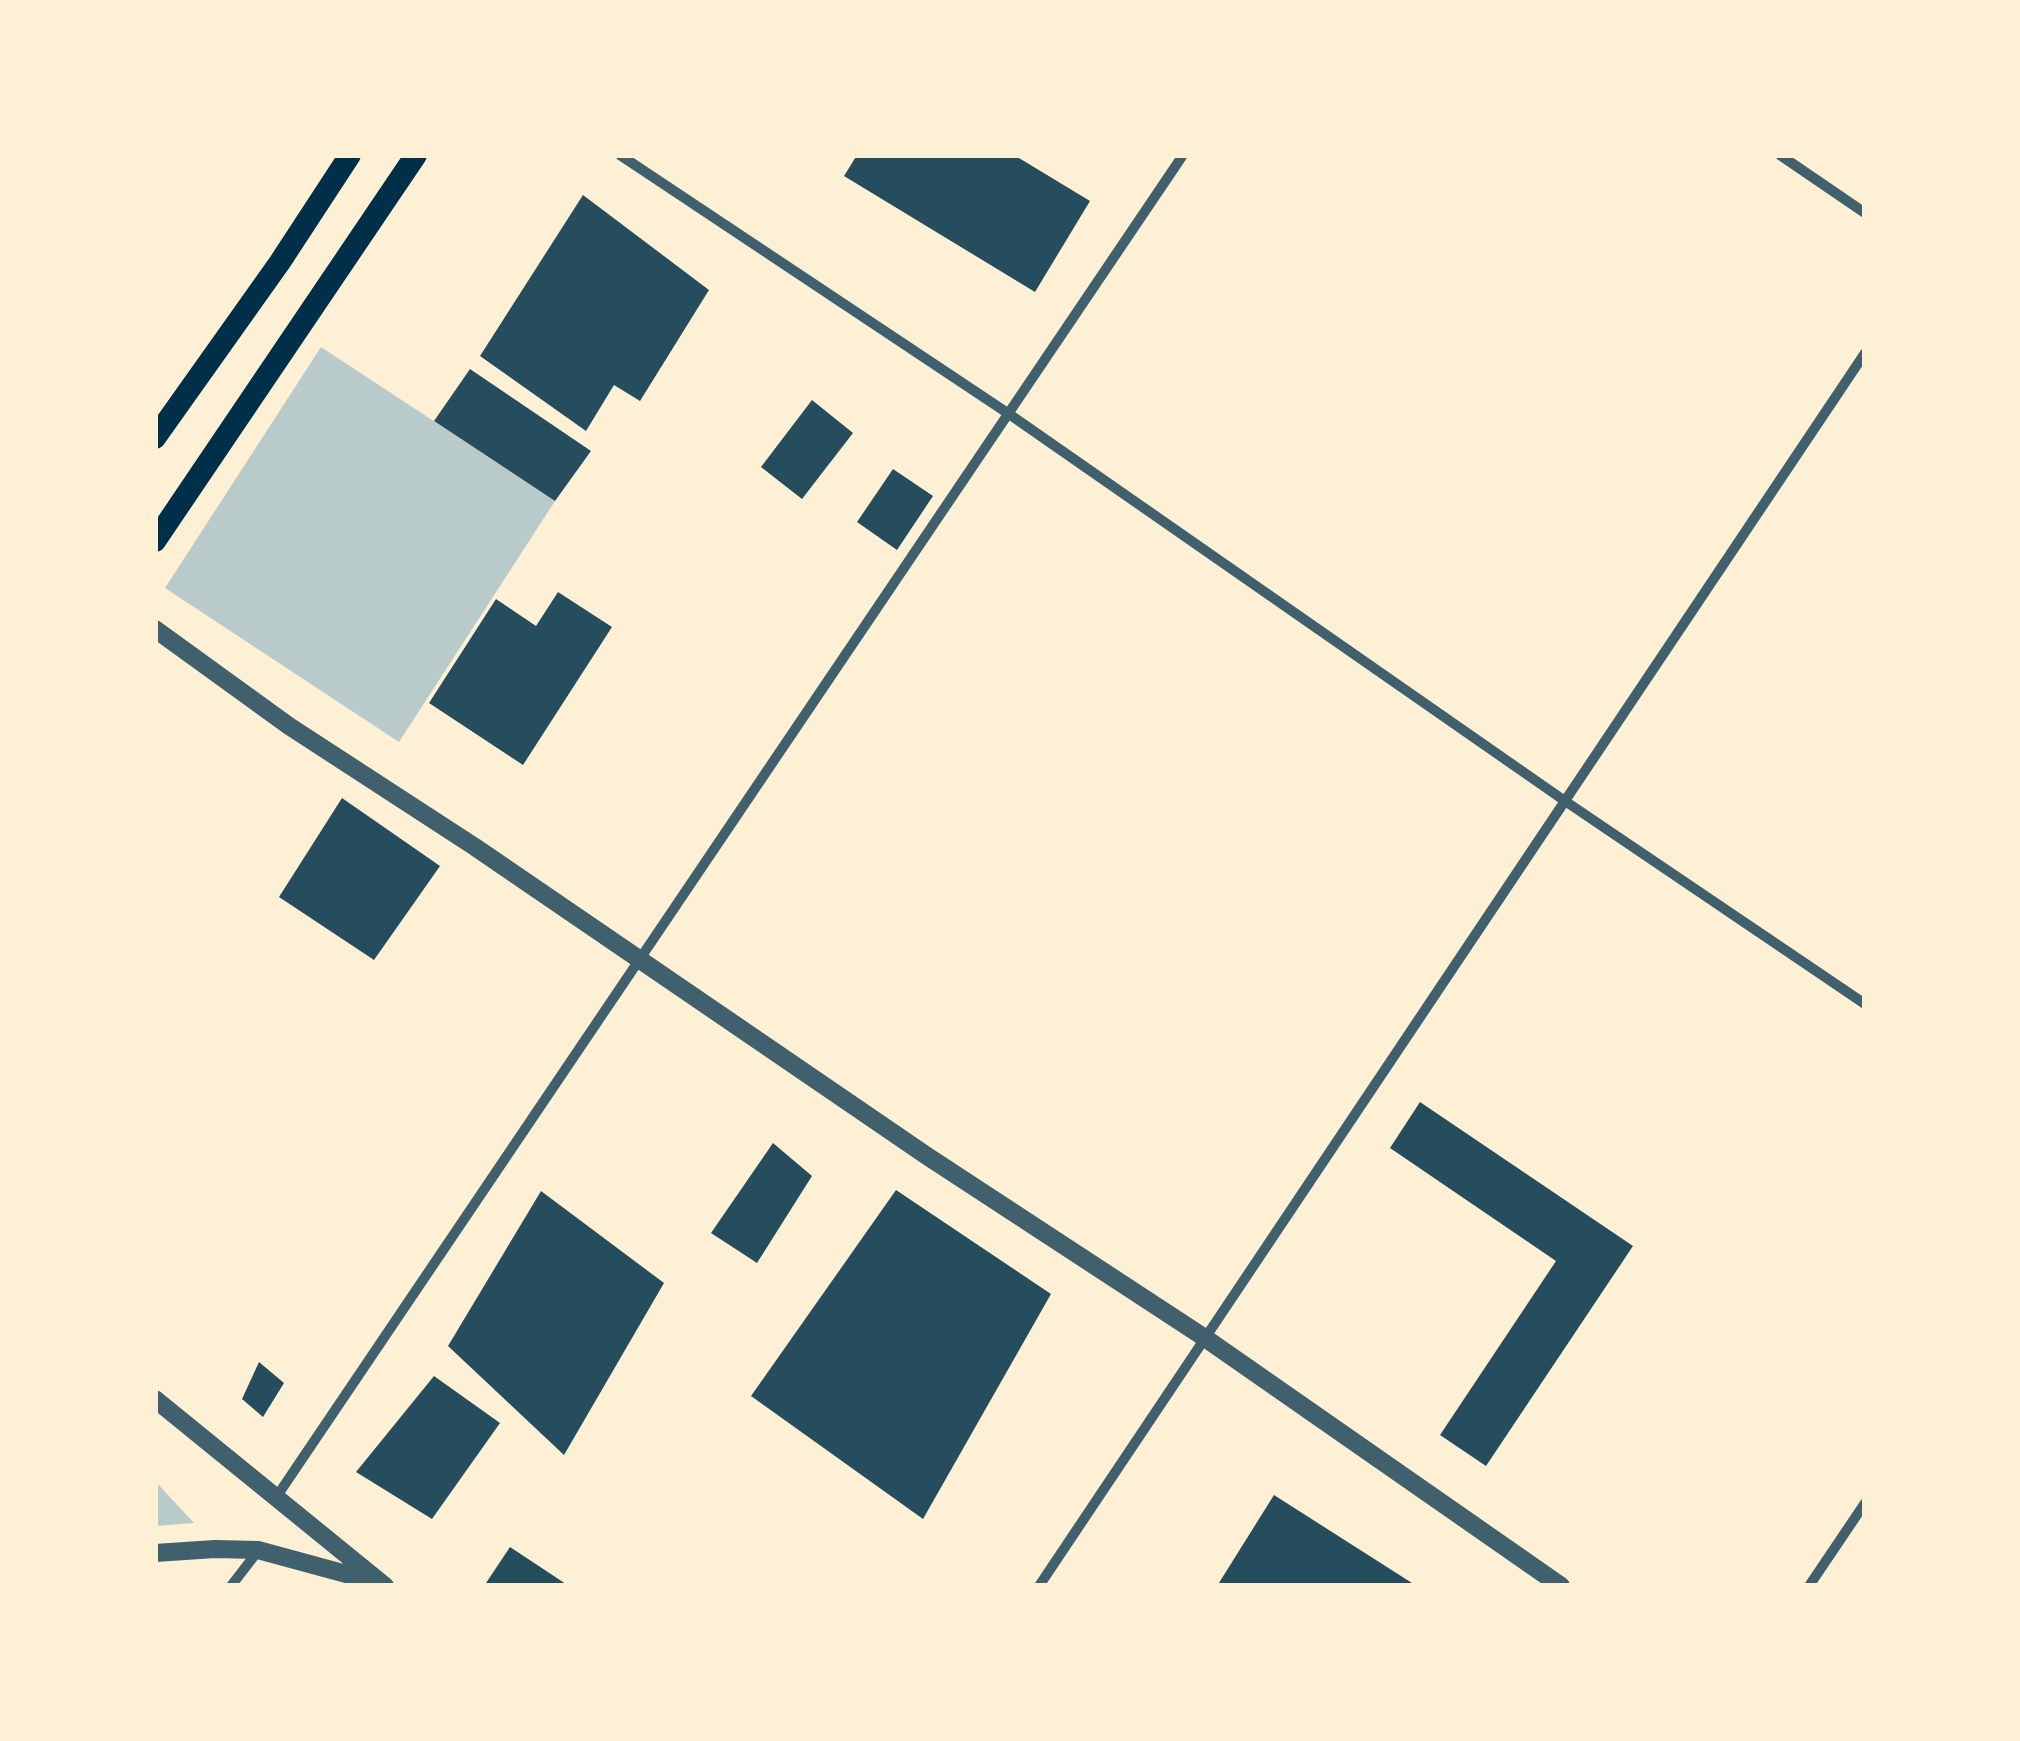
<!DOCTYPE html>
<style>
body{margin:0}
#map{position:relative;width:2020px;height:1741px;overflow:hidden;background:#fdf0d5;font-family:"Work Sans",sans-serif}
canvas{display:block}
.frame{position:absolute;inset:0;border:158px solid #fdf0d5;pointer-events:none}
</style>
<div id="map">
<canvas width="2020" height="1741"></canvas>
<div class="frame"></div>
</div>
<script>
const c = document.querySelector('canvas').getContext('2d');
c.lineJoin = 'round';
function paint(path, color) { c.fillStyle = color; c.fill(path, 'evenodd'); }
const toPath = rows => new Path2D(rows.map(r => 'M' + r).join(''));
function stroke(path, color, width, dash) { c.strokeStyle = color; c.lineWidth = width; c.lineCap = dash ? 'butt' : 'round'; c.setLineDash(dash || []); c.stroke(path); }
const green = toPath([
 [321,347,555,501,399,742,165,588],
 [155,1481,194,1523,155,1526]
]);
const building = toPath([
 [857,155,1014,155,1090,201,1035,292,844,176],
 [583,195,709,290,640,401,614,385,586,431,480,356],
 [470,369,591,451,555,501,434,421],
 [812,400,853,433,802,499,761,467],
 [893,469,933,496,897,550,857,522],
 [558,592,612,627,523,765,429,703,496,599,536,626],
 [342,798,440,866,374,960,279,897],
 [1420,1102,1633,1246,1486,1466,1440,1435,1556,1261,1390,1148],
 [773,1143,812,1176,757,1263,711,1233],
 [896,1190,1051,1294,923,1519,751,1396],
 [541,1191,664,1283,564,1455,448,1346],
 [259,1362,284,1383,263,1417,242,1399],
 [434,1376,500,1423,432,1519,356,1472],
 [1274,1495,1412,1583,1411,1586,1217,1586],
 [510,1547,569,1586,484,1586]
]);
const minor = toPath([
 [620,155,1009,414,1565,801,1865,1004],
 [1780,155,1865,213],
 [275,1499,1183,155],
 [231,1586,258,1551],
 [1039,1586,1865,353],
 [1809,1586,1865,1503]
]);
const tertiary = toPath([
 [155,629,289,726,475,847,927,1156,1205,1338,1561,1586],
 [155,1399,385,1586],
 [155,1553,215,1549,258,1550,372,1581]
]);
const primary = toPath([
 [155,438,280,262,350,155],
 [155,541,416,155]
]);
paint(green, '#b9caca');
paint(building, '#264d5e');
stroke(minor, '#3f606c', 10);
stroke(tertiary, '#3f606c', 18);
stroke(primary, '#003049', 22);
</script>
